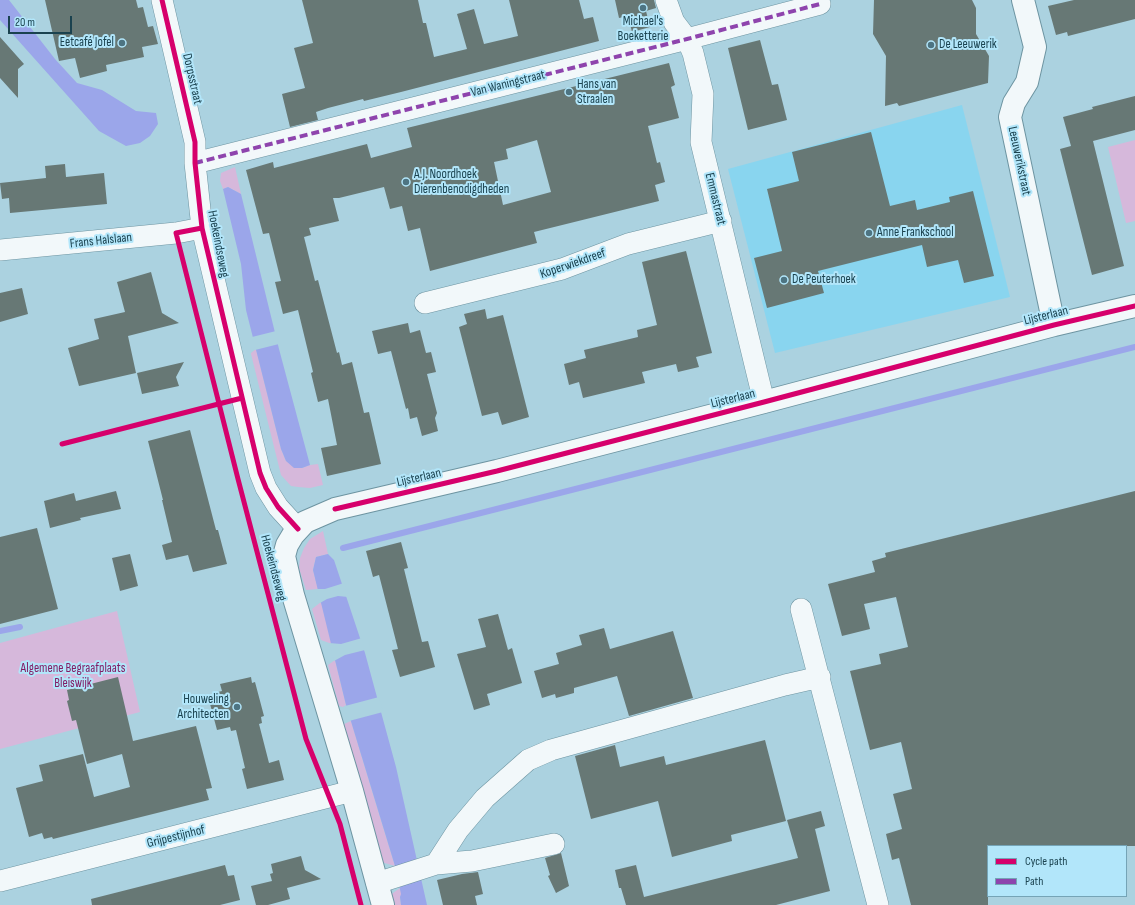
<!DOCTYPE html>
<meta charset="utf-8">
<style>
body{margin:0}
#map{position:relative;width:1135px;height:905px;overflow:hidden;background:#abd2e0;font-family:"Sofia Sans Condensed",sans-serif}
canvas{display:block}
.legend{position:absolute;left:987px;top:845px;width:140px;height:52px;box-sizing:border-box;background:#b2e6fa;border:1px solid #75a4b6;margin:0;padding:5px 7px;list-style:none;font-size:12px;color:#1a424f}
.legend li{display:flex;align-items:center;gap:8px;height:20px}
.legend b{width:20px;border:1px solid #75a4b6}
.scale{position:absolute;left:8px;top:16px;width:64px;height:18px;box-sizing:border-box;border:2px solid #1a424f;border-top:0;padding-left:5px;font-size:12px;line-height:14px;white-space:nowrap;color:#1a424f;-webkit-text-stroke:3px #b2e6fa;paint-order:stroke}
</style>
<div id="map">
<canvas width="1135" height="905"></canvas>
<ul class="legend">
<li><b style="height:5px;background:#d6006c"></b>Cycle path</li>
<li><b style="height:5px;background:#8e44ad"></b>Path</li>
</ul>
<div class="scale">20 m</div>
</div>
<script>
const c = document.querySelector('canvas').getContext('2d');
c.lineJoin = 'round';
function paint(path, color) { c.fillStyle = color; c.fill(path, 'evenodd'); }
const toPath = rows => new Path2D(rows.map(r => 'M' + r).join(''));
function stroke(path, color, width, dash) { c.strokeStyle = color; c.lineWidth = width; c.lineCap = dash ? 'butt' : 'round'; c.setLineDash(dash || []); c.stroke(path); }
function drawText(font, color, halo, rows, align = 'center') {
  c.font = font + ' "Sofia Sans Condensed",sans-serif'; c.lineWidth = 4; c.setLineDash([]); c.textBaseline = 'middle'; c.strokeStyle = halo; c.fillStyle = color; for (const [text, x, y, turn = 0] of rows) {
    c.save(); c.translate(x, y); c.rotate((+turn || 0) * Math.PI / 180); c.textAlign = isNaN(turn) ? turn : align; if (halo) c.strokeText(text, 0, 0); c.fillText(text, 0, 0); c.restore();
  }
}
const built = toPath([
 [962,105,1010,297,775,353,728,169]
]);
const green = toPath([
 [1135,140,1135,221,1126,223,1108,147],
 [235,167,241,194,228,187,223,189,220,181,221,173],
 [256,349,281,449,286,461,302,468,310,465,318,464,323,485,310,488,298,487,291,486,281,475,251,354,251,353],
 [323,531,328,554,316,557,313,570,318,589,306,590,299,568,300,558,304,548,310,539],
 [321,602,332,644,321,640,312,609],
 [117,611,140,712,0,749,0,643],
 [335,660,346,705,343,707,339,706,328,665],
 [351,721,372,791,395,866,381,862,344,724],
 [400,888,402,894,400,897,401,905,392,905,389,896]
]);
const water = toPath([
 [0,0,9,0,55,59,77,83,102,90,136,111,156,113,158,124,150,136,140,143,126,146,99,131,0,20],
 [228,187,241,194,279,349,310,465,302,468,294,468,286,461,281,449,246,310,241,264,223,189],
 [328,554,334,560,365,653,381,712,396,767,427,905,401,905,400,897,401,894,395,866,346,705,313,570,316,557]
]);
const pier = toPath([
 [276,331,279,344,255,350,252,337],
 [344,583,348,597,338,596,327,599,320,603,316,589,325,589],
 [362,638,365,650,345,655,334,661,329,643,341,644],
 [379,697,383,712,349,721,345,706]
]);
const stream = toPath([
 [343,548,1135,347],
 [0,631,20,627]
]);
const building = toPath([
 [45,0,136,0,138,8,143,7,148,27,153,26,158,44,142,47,144,57,106,65,107,71,80,78,75,58,59,61],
 [302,0,418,0,423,23,426,23,434,57,467,49,457,14,474,9,484,44,518,36,509,0,579,0,584,19,593,17,599,41,401,92,364,101,363,99,328,108,316,112,318,120,290,127,282,94,305,88,294,48,313,43],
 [615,0,654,0,656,8,646,11,650,27,632,32,628,16,619,18],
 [874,0,972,0,976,8,976,34,989,56,988,83,899,106,897,103,885,106,886,56,873,34],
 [1074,0,1135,0,1135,19,1068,36,1067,32,1056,35,1048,6],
 [0,37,24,64,18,69,18,98,0,78],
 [760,40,772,85,778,84,787,120,748,130,728,48],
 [669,63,675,85,671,87,679,118,648,126,657,163,660,162,665,182,655,185,659,201,534,232,537,243,430,271,420,228,408,231,402,206,390,209,384,187,339,198,333,198,339,221,309,228,311,235,304,237,315,281,318,280,337,353,339,352,342,365,352,362,364,413,369,412,381,464,327,476,321,448,337,445,328,399,318,402,311,373,313,372,298,310,283,314,275,282,281,281,269,233,263,234,246,170,273,162,274,168,367,144,371,158,412,147,407,128],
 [537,140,551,192,503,205,494,162,508,159,506,149],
 [1135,96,1135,130,1093,141,1124,266,1092,275,1060,149,1071,146,1063,117,1093,109,1092,107],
 [871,132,890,206,915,200,917,210,950,202,949,197,973,191,994,276,964,283,958,260,927,267,922,245,818,271,824,293,767,308,754,258,782,251,767,189,799,181,792,152],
 [65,164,66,177,104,173,107,204,10,213,9,198,2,199,0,183,46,178,45,166],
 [686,251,712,353,696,357,699,367,678,372,676,364,642,372,645,383,583,398,579,382,569,385,564,364,586,358,584,350,638,337,637,330,657,325,642,262],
 [151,272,162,313,179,323,128,336,136,373,79,386,68,348,99,339,94,319,125,312,117,282],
 [22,288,28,314,0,322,0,293],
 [485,309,487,319,503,315,529,417,502,425,498,412,482,416,459,327,467,324,464,314],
 [408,323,410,333,420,330,426,353,431,352,436,372,427,374,437,413,435,418,438,431,422,436,417,417,410,419,408,408,406,409,391,351,378,354,372,331],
 [184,362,176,377,179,386,142,394,137,373],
 [190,430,216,530,218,530,227,564,193,572,188,555,166,560,162,545,172,542,162,500,163,500,148,441],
 [116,491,121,509,80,518,81,520,50,528,44,501,74,493,76,501],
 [1135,491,1135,846,988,846,988,905,911,905,899,858,892,860,886,834,902,829,893,794,912,789,901,742,870,750,850,671,881,664,879,654,908,647,896,597,864,604,870,629,842,636,828,584,875,572,872,561,886,557,885,553],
 [37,528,58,609,0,624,0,537],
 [401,542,408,568,404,569,422,642,428,641,435,667,400,677,392,650,398,649,379,575,373,577,366,551],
 [130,554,138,586,120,591,112,558],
 [498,614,508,650,512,648,522,683,487,694,490,705,474,710,457,654,486,647,478,619],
 [604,628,610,649,673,631,693,698,629,716,617,676,574,688,574,693,556,698,555,694,542,698,534,671,559,664,556,653,582,645,579,635],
 [118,677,133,741,196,726,212,788,206,789,209,800,53,839,52,837,44,839,42,833,29,837,16,788,43,781,39,765,83,754,94,797,130,787,122,754,87,764,76,720,72,721,67,701,69,700,67,690],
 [251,677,252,683,255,682,264,716,261,717,262,723,259,724,269,763,279,760,284,780,247,789,242,769,245,768,236,730,231,731,230,727,217,730,209,700,220,697,218,692,222,691,220,684],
 [765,740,786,821,731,835,732,841,672,857,658,801,591,819,575,756,615,745,620,767,664,756,666,765],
 [821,811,825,826,815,829,830,891,776,905,626,905,621,888,619,888,615,870,636,865,644,897,798,858,787,820],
 [561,853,569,886,556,893,548,876,550,875,545,858],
 [301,856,305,870,321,879,287,888,290,899,268,905,256,905,251,886,272,881,270,874,273,873,271,864],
 [225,865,228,876,234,875,240,900,220,905,92,905,91,899],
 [478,872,483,894,475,896,477,905,443,905,437,880,462,874]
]);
const street = toPath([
 [162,0,195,142,195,163,202,228,260,473,266,488,278,507,298,529],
 [666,0,674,22,687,39,693,53,703,94,701,142,764,402],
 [195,163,687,39,820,4],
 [0,250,176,233,202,228],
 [425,303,562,269,628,244,721,221],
 [801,609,878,905],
 [436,864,458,830,485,798,528,760,551,750,785,685,820,677],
 [0,881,352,791],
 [377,883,436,864,472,861,554,844]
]);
const secondary = toPath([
 [1023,0,1035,47,1027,82,1014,103,1010,117,1054,325],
 [383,905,352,791,293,595,284,556,287,545,293,535,305,522,335,509,497,471,764,402,1054,325,1135,306]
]);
const quiet = toPath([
 [195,163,687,39,820,4]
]);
const cycleway = toPath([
 [162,0,195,142,195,163,202,228,260,473,266,488,278,507,298,529],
 [202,228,176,233,238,479,306,739,340,824,361,905],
 [62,444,242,398],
 [335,509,497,471,764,402,1054,325,1135,306]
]);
const markers = [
 [643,8,4,"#4d7482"],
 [122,43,4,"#4d7482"],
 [931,45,4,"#4d7482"],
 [569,92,4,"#4d7482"],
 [406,182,4,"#4d7482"],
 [869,233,4,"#4d7482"],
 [784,280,4,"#4d7482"],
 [237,707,4,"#4d7482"]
];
const poiNames = [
 ["Michael's",643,22,"center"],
 ["Boeketterie",643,37,"center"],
 ["Eetcafé Jofel",114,43,"right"],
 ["De Leeuwerik",939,45],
 ["Hans van",577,85],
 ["Straalen",577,100],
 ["A.J. Noordhoek",414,175],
 ["Dierenbenodigdheden",414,190],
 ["Anne Frankschool",877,233],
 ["De Peuterhoek",792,280],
 ["Houweling",229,700,"right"],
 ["Architecten",229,715,"right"]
];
const streetNames = [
 ["Dorpsstraat",192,79,77],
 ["Van Waningstraat",508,84,-14],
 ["Leeuwerikstraat",1019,161,78],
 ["Emmastraat",715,199,76],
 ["Frans Halslaan",101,241,-6],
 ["Hoekeindseweg",218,244,79],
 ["Koperwiekdreef",573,264,-19],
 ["Lijsterlaan",1046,316,-14],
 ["Lijsterlaan",733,399,-14],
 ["Lijsterlaan",419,478,-13],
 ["Hoekeindseweg",273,568,75],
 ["Grijpestijnhof",176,837,-14]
];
const parkNames = [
 ["Algemene Begraafplaats",73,669],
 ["Bleiswijk",73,684]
];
paint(built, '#89d5ef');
paint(green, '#d6b8db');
paint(water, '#9ba6ea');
paint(pier, '#abd2e0');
stroke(stream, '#9ba6ea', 6);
paint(building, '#677875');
stroke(street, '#6d94a1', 22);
stroke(secondary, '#6d94a1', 24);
stroke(street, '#f2f8fa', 21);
stroke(secondary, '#f2f8fa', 22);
stroke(quiet, '#8e44ad', 4, [8, 4]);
stroke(cycleway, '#d6006c', 5);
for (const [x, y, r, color] of markers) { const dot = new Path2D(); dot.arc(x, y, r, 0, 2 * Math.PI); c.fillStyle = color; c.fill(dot); stroke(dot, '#b2e6fa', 1.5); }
drawText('13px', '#1a424f', '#b2e6fa', poiNames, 'left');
drawText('13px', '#1a424f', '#b2e6fa', streetNames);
drawText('13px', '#821b64', '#b2e6fa', parkNames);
</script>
